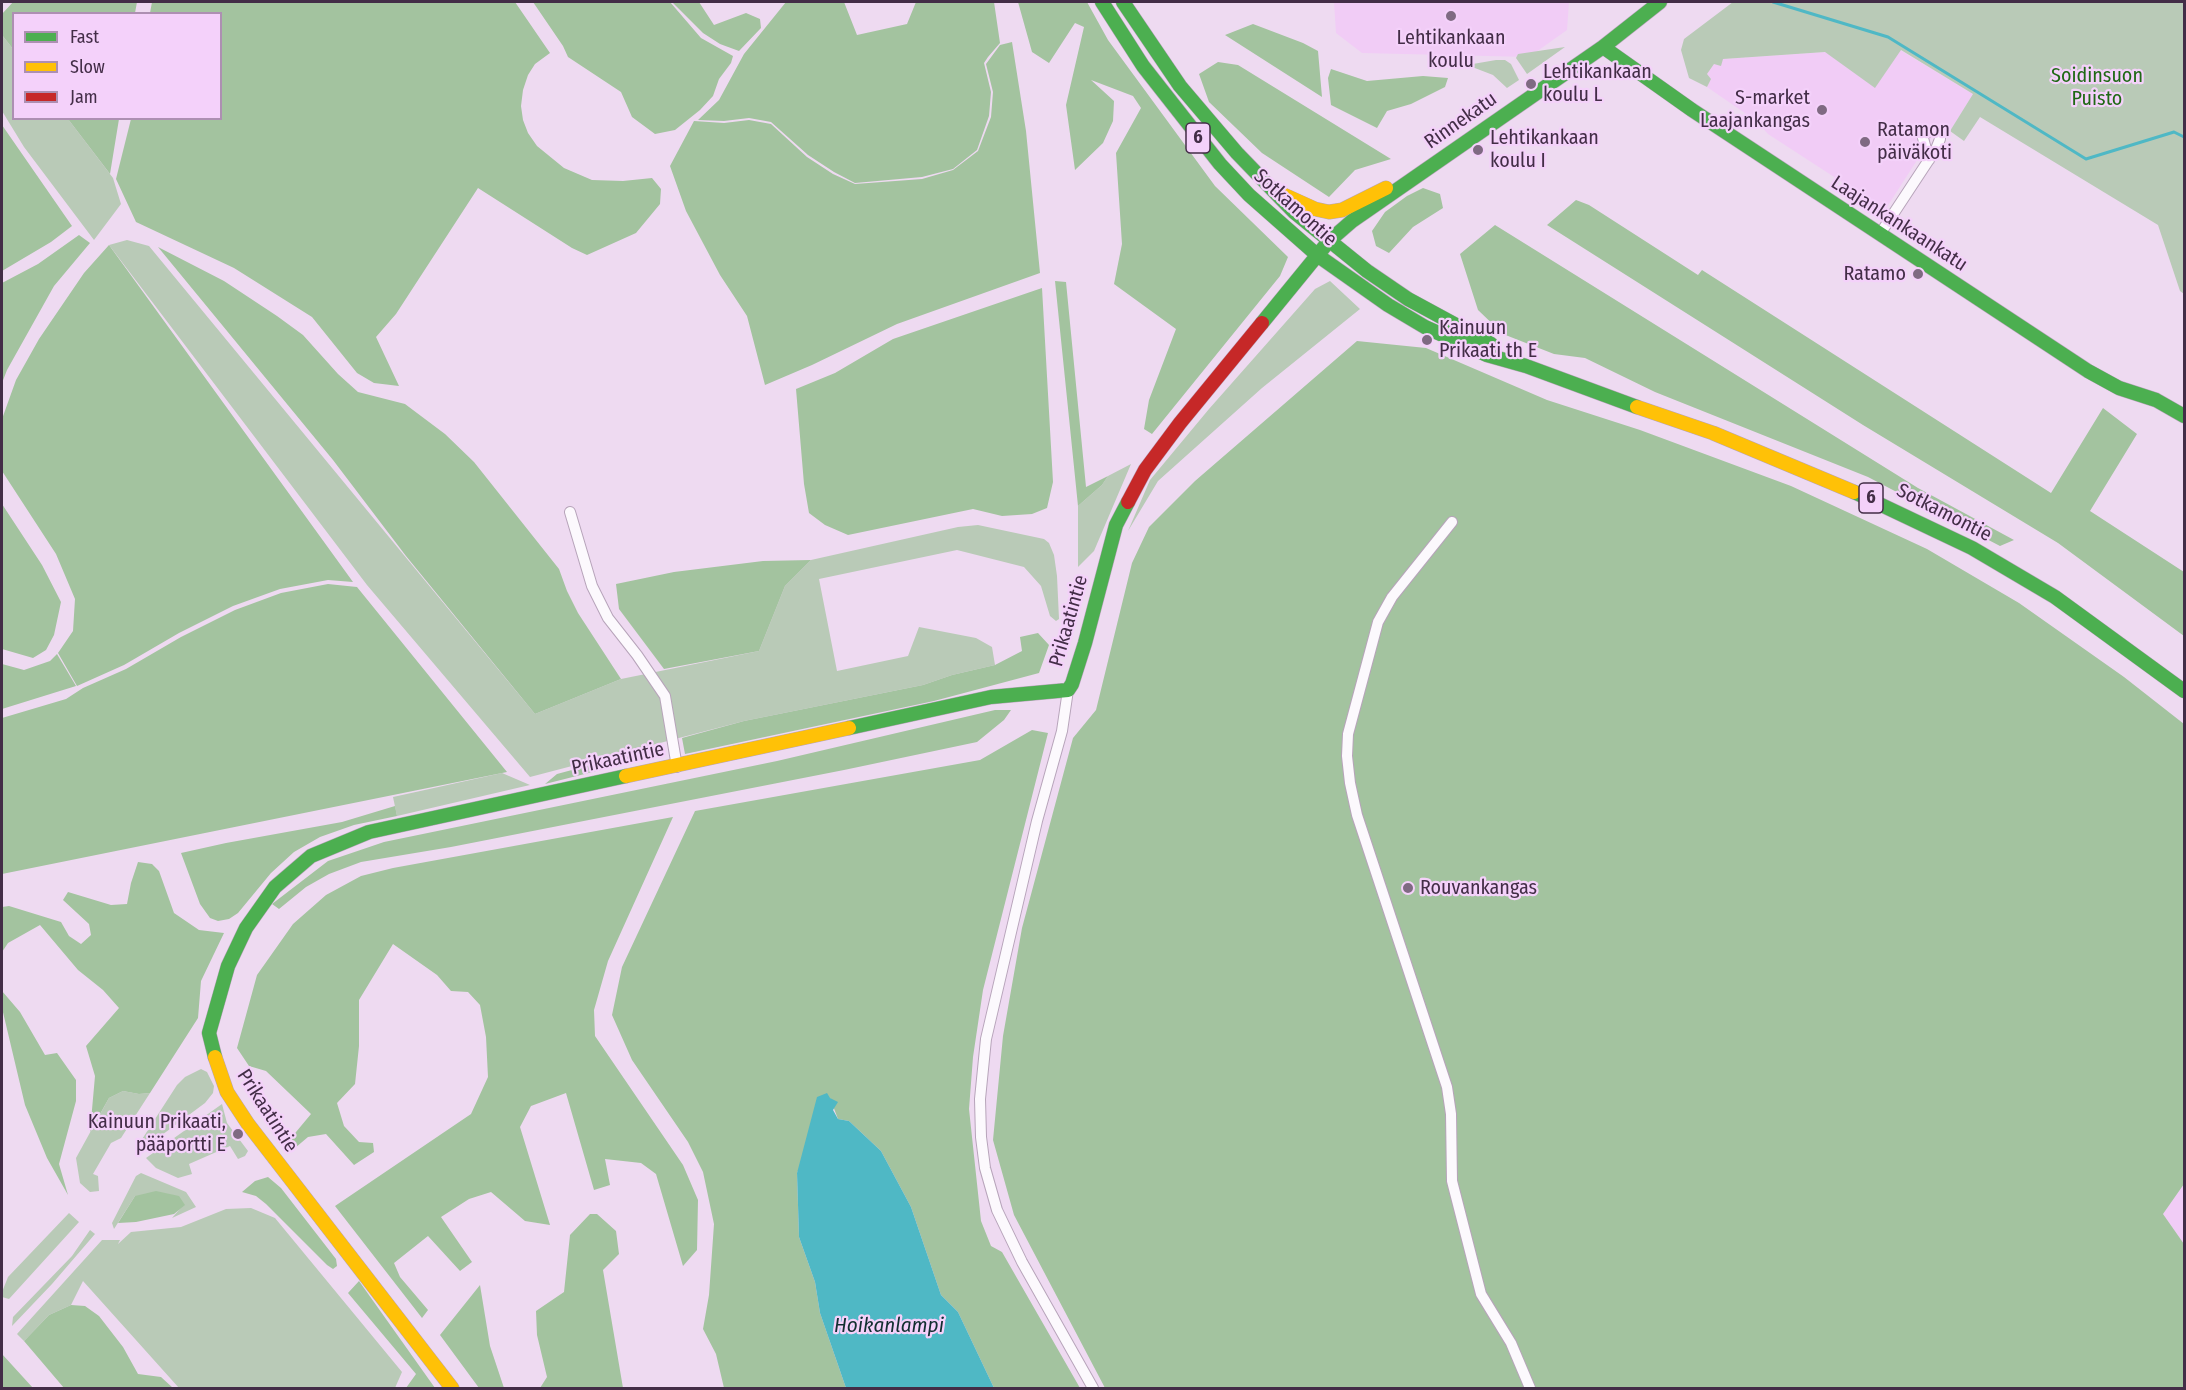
<!DOCTYPE html>
<meta charset="utf-8">
<style>
body{margin:0}
#map{position:relative;width:2186px;height:1390px;overflow:hidden;background:#eedaf1;font-family:"Fira Sans Condensed",sans-serif}
canvas{display:block}
.frame{position:absolute;inset:0;border:3px solid #432d47;pointer-events:none}
.legend{position:absolute;left:12px;top:12px;width:210px;height:108px;box-sizing:border-box;background:#f4d1fa;border:2px solid #ad8fb2;margin:0;padding:8px 10px;list-style:none;font-size:18px;color:#432d47}
.legend li{display:flex;align-items:center;gap:12px;height:30px}
.legend b{width:30px;border:2px solid #ad8fb2}
</style>
<div id="map">
<canvas width="2186" height="1390"></canvas>
<div class="frame"></div>
<ul class="legend">
<li><b style="height:8px;background:#4caf50"></b>Fast</li>
<li><b style="height:8px;background:#ffc107"></b>Slow</li>
<li><b style="height:8px;background:#c62828"></b>Jam</li>
</ul>
</div>
<script>
const c = document.querySelector('canvas').getContext('2d');
c.lineJoin = 'round';
function paint(path, color) { c.fillStyle = color; c.fill(path, 'evenodd'); }
const toPath = rows => new Path2D(rows.map(r => 'M' + r).join(''));
function stroke(path, color, width, dash) { c.strokeStyle = color; c.lineWidth = width; c.lineCap = dash ? 'butt' : 'round'; c.setLineDash(dash || []); c.stroke(path); }
function drawText(font, color, halo, rows, align = 'center') {
  c.font = font + ' "Fira Sans Condensed",sans-serif'; c.lineWidth = 4.5; c.setLineDash([]); c.textBaseline = 'middle'; c.strokeStyle = halo; c.fillStyle = color; for (const [text, x, y, turn = 0] of rows) {
    c.save(); c.translate(x, y); c.rotate((+turn || 0) * Math.PI / 180); c.textAlign = isNaN(turn) ? turn : align; if (halo) c.strokeText(text, 0, 0); c.fillText(text, 0, 0); c.restore();
  }
}
const built = toPath([
 [1334,2,1569,2,1567,30,1529,57,1362,53,1336,33],
 [1900,50,1973,94,1950,131,1939,126,1885,210,1768,134,1755,120,1707,87,1711,79,1707,74,1714,64,1723,59,1826,52,1875,87],
 [2184,1184,2184,1244,2163,1214]
]);
const green = toPath([
 [1733,2,2184,2,2184,294,2180,291,2158,225,1980,117,1964,141,1950,131,1973,94,1901,50,1875,88,1825,52,1723,59,1721,66,1714,64,1707,74,1711,79,1707,87,1689,78,1681,50,1684,39],
 [2,35,13,49,14,118,68,119,113,178,121,204,94,240,24,147,2,111],
 [1565,47,1527,74,1516,58,1518,54],
 [1496,60,1505,60,1511,64,1519,80,1507,88,1493,75,1467,65],
 [127,240,149,246,535,714,621,679,759,651,785,586,811,560,958,527,978,525,1044,539,1049,543,1054,555,1057,576,1059,619,1056,621,1050,616,1041,586,1024,567,957,550,819,579,837,671,908,656,919,627,976,638,992,647,995,665,952,675,923,685,744,721,530,777,367,585,109,245],
 [1330,281,1360,309,1262,388,1158,481,1128,531,1150,480,1209,409,1315,289],
 [1131,464,1094,551,1078,567,1078,506,1102,485,1108,476],
 [502,773,530,785,397,816,393,797],
 [201,1069,207,1072,214,1086,213,1093,205,1103,143,1149,137,1147,177,1085,185,1077],
 [123,1091,139,1094,150,1093,121,1138,111,1143,93,1174,98,1176,99,1191,90,1192,80,1183,76,1158,109,1098],
 [222,1104,227,1123,248,1151,245,1156,238,1159,230,1146,189,1164,192,1174,178,1178,156,1168,146,1158],
 [141,1173,186,1192,196,1207,172,1218,184,1204,135,1196,114,1229,112,1223,136,1176],
 [251,1208,275,1218,402,1372,395,1388,179,1388,83,1281,71,1305,49,1315,24,1341,17,1334,102,1240,120,1240,118,1244,131,1232,181,1227,226,1209],
 [69,1213,79,1222,9,1299,2,1297,2,1292,8,1277],
 [90,1230,95,1234,52,1284,12,1326,13,1317,72,1256]
]);
const forest = toPath([
 [13,2,137,2,135,13,14,14,13,49,2,35,2,14],
 [152,2,515,2,550,53,535,64,528,75,523,90,521,106,523,120,528,133,537,146,564,168,592,180,623,181,652,178,661,189,660,204,636,233,587,255,572,248,478,188,396,314,376,337,399,386,374,383,357,373,312,317,234,268,136,222,116,179,131,119,220,118,220,14,150,13],
 [533,2,670,2,701,38,733,56,731,63,719,79,713,96,700,110,675,130,655,134,632,117,621,92,568,57,563,46],
 [672,2,699,2,714,25,746,13,760,19,761,28,739,51,720,44,703,33],
 [786,2,844,2,857,35,907,24,916,2,994,2,1000,43,988,57,984,63,991,92,989,116,977,150,953,169,922,177,855,183,834,172,808,155,771,122,749,118,724,121,698,120,719,100,744,54],
 [1018,2,1087,2,1108,40,1215,186,1288,257,1280,276,1152,434,1144,429,1149,400,1176,329,1114,284,1122,244,1116,153,1141,108,1133,96,1091,80,1114,101,1113,121,1103,143,1075,170,1066,105,1084,27,1075,23,1049,63,1032,52],
 [1253,24,1303,43,1318,51,1322,97,1225,35],
 [1012,42,1026,131,1040,273,897,324,812,365,765,385,747,316,720,275,686,211,670,166,694,121,724,123,749,120,771,124,807,157,833,174,855,184,922,179,953,170,978,151,991,117,993,92,986,64,1000,45],
 [1218,62,1238,65,1391,159,1355,170,1329,197,1262,153,1209,102,1199,74],
 [1331,69,1367,81,1423,76,1448,78,1445,87,1411,104,1387,111,1377,128,1331,105,1328,78],
 [68,119,119,119,110,174,107,170],
 [2,125,72,226,51,242,2,271],
 [1423,188,1440,194,1443,208,1413,227,1389,253,1376,246,1372,231,1385,212,1407,196],
 [1576,200,1589,205,1698,275,1702,270,2051,493,2103,408,2137,434,2090,511,2184,572,2184,636,2058,543,1863,425,1547,225],
 [1495,225,1918,488,2014,540,2000,546,1868,477,1655,392,1585,358,1554,354,1503,334,1478,310,1460,254],
 [79,235,90,243,54,286,7,370,2,383,2,283,38,264],
 [109,245,353,582,328,580,280,589,233,606,179,633,124,665,77,686,58,653,73,631,75,599,56,554,2,471,2,419,16,380,39,339,84,273],
 [158,247,224,281,277,316,303,335,338,374,358,392,405,404,445,434,474,462,559,569,567,591,578,613,621,679,535,714,406,556,333,460],
 [1055,281,1066,282,1086,487,1108,476,1102,485,1078,506],
 [1042,288,1053,482,1047,508,1032,514,1002,516,973,509,848,535,825,525,809,513,804,484,796,389,835,373,893,339],
 [1357,341,1426,348,1547,400,1640,430,1791,486,1927,549,2019,603,2124,677,2184,724,2184,1184,2163,1214,2184,1244,2184,1388,1105,1388,1014,1215,993,1140,1003,1036,1022,928,1073,738,1096,710,1132,563,1149,527,1195,481],
 [2,504,42,565,61,602,54,635,46,650,33,658,2,649],
 [811,560,785,586,759,651,664,669,619,609,616,584,674,572,763,561],
 [328,584,357,587,507,772,2,874,2,718,66,699,83,688,126,669,181,637,235,610,281,593],
 [1038,633,1049,645,1039,673,934,701,685,754,682,738,744,721,923,685,952,675,995,665,1022,651,1020,637],
 [57,654,76,686,2,709,2,664,24,670,50,661],
 [995,710,1011,710,1004,720,977,742,844,770,451,847,361,862,329,874,306,887,279,909,272,904,328,861,384,842,777,761],
 [1032,730,1048,733,983,990,973,1057,969,1109,981,1221,991,1246,1002,1252,1080,1388,994,1388,958,1312,941,1295,911,1207,881,1151,849,1121,838,1119,830,1098,797,1173,799,1237,815,1282,820,1313,846,1388,724,1388,716,1354,703,1329,709,1295,714,1224,703,1172,688,1142,632,1060,612,1015,622,967,695,811,980,760],
 [639,752,644,759,545,784,557,774],
 [395,806,397,816,354,825,320,837,294,852,271,873,238,913,229,919,218,921,210,918,200,904,181,853,226,843,342,822],
 [673,817,608,961,594,1010,595,1036,683,1165,698,1200,697,1250,683,1266,656,1174,641,1163,605,1159,610,1185,594,1190,566,1093,531,1106,520,1127,550,1225,525,1221,491,1192,469,1199,441,1217,472,1262,460,1271,428,1236,394,1263,400,1277,428,1310,422,1318,335,1206,471,1114,488,1077,486,1037,480,1005,468,992,451,991,437,975,393,944,359,1000,359,1046,355,1084,337,1103,344,1126,359,1142,373,1143,374,1152,354,1165,326,1134,308,1137,295,1148,291,1138,311,1114,266,1071,249,1066,237,1048,257,975,293,924,326,895,361,876,393,868],
 [138,862,152,864,159,871,174,913,199,930,224,933,201,981,198,1018,150,1093,139,1094,123,1091,109,1098,90,1132,95,1076,86,1046,119,1008,103,990,78,970,40,925,8,943,2,952,2,907,9,906,61,922,69,936,81,944,91,935,89,924,63,900,68,892,111,905,127,904,131,883],
 [2,991,20,1012,45,1055,57,1053,76,1080,76,1101,59,1164,68,1195,47,1158,25,1105,2,1008],
 [268,1177,281,1188,336,1259,337,1266,333,1269,327,1265,266,1204,256,1196,242,1192,255,1181],
 [156,1191,179,1196,185,1205,174,1214,136,1222,118,1223,135,1196],
 [590,1214,597,1214,616,1231,619,1254,603,1270,623,1388,535,1388,540,1388,547,1377,537,1335,536,1311,564,1292,570,1235],
 [359,1281,435,1388,406,1388,416,1374,348,1293],
 [480,1285,490,1346,504,1388,479,1388,440,1335],
 [71,1305,85,1306,99,1316,123,1347,138,1374,161,1377,173,1388,64,1388,24,1341,49,1315],
 [2,1354,33,1388,2,1388]
]);
const water = toPath([
 [827,1093,830,1098,838,1102,833,1110,838,1119,849,1121,881,1151,911,1207,941,1295,958,1312,994,1388,846,1388,820,1313,815,1282,799,1237,797,1173,817,1097]
]);
const stream = toPath([
 [1773,2,1888,37,2086,159,2174,132,2184,137]
]);
const street = toPath([
 [1880,234,1936,149,1940,139,1939,133,1935,130,1924,133,1923,138,1929,160],
 [570,512,592,586,608,618,637,655,665,696,677,767],
 [1452,522,1392,597,1378,622,1348,734,1347,756,1350,783,1357,815,1447,1087,1451,1114,1452,1181,1481,1294,1511,1343,1530,1388],
 [1068,690,1062,731,1037,821,986,1039,980,1099,981,1137,985,1168,997,1210,1022,1262,1093,1388]
]);
const fast = toPath([
 [1102,2,1143,66,1220,164,1249,195,1317,255,1388,305,1425,327,1487,355,1526,366,1637,407],
 [1123,2,1180,86,1237,153,1294,212,1367,271,1408,299,1491,344],
 [1603,47,1692,110,2088,371,2119,388,2156,400,2184,416],
 [1262,323,1329,241,1352,221,1603,47,1660,2],
 [1854,492,1972,548,2055,597,2184,691],
 [849,728,991,697,1068,690,1072,684,1085,643,1116,525,1128,502],
 [215,1057,209,1033,228,966,246,928,275,887,311,856,369,832,626,776]
]);
const slow = toPath([
 [1284,195,1315,209,1329,212,1342,210,1386,188],
 [1637,407,1713,433,1854,492],
 [626,776,849,728],
 [215,1057,227,1092,248,1124,452,1388]
]);
const jam = toPath([
 [1128,502,1145,470,1180,423,1262,323]
]);
const markers = [
 [1451,16,6,"#7f6a82"],
 [1531,84,6,"#7f6a82"],
 [1822,110,6,"#7f6a82"],
 [1865,142,6,"#7f6a82"],
 [1478,150,6,"#7f6a82"],
 [1918,274,6,"#7f6a82"],
 [1427,340,6,"#7f6a82"],
 [1408,888,6,"#7f6a82"],
 [238,1134,6,"#7f6a82"]
];
const shields = [
 [1198,138,24],
 [1871,498,24]
];
const shieldNames = [
 ["6",1198,138],
 ["6",1871,498]
];
const poiNames = [
 ["Lehtikankaan",1451,38,"center"],
 ["koulu",1451,61,"center"],
 ["Lehtikankaan",1543,72],
 ["koulu L",1543,95],
 ["S-market",1810,98,"right"],
 ["Laajankangas",1810,121,"right"],
 ["Ratamon",1877,130],
 ["päiväkoti",1877,153],
 ["Lehtikankaan",1490,138],
 ["koulu I",1490,161],
 ["Ratamo",1906,274,"right"],
 ["Kainuun",1439,328],
 ["Prikaati th E",1439,351],
 ["Rouvankangas",1420,888],
 ["Kainuun Prikaati,",226,1122,"right"],
 ["pääportti E",226,1145,"right"]
];
const parkNames = [
 ["Soidinsuon",2097,76],
 ["Puisto",2097,99]
];
const streetNames = [
 ["Rinnekatu",1461,121,-35],
 ["Sotkamontie",1295,208,42],
 ["Laajankankaankatu",1899,224,33],
 ["Sotkamontie",1944,513,27],
 ["Prikaatintie",1069,621,-74],
 ["Prikaatintie",618,759,-12],
 ["Prikaatintie",267,1111,57]
];
const waterNames = [
 ["Hoikanlampi",889,1326]
];
paint(built, '#f1ccf6');
paint(green, '#b9cab7');
paint(forest, '#a3c39f');
paint(water, '#4fb8c5');
stroke(stream, '#4fb8c5', 3);
stroke(street, '#b7a4ba', 12);
stroke(fast, '#b7a4ba', 15);
stroke(slow, '#b7a4ba', 15);
stroke(jam, '#b7a4ba', 15);
stroke(street, '#fcf9fd', 10);
stroke(fast, '#4caf50', 14);
stroke(slow, '#ffc107', 14);
stroke(jam, '#c62828', 14);
for (const [x, y, r, color] of markers) { const dot = new Path2D(); dot.arc(x, y, r, 0, 2 * Math.PI); c.fillStyle = color; c.fill(dot); stroke(dot, '#f4d1fa', 2); }
for (const [x, y, w] of shields) { const box = new Path2D(); box.roundRect(x - w / 2, y - 15, w, 30, 4.5); c.fillStyle = '#f4d1fa'; c.fill(box); stroke(box, '#432d47', 1.5); }
drawText('bold 18px', '#432d47', null, shieldNames);
drawText('20px', '#432d47', '#f4d1fa', poiNames, 'left');
drawText('20px', '#1f6915', '#f4d1fa', parkNames);
drawText('20px', '#432d47', '#f4d1fa', streetNames);
drawText('italic 21px', '#122f31', '#f4d1fa', waterNames);
</script>
